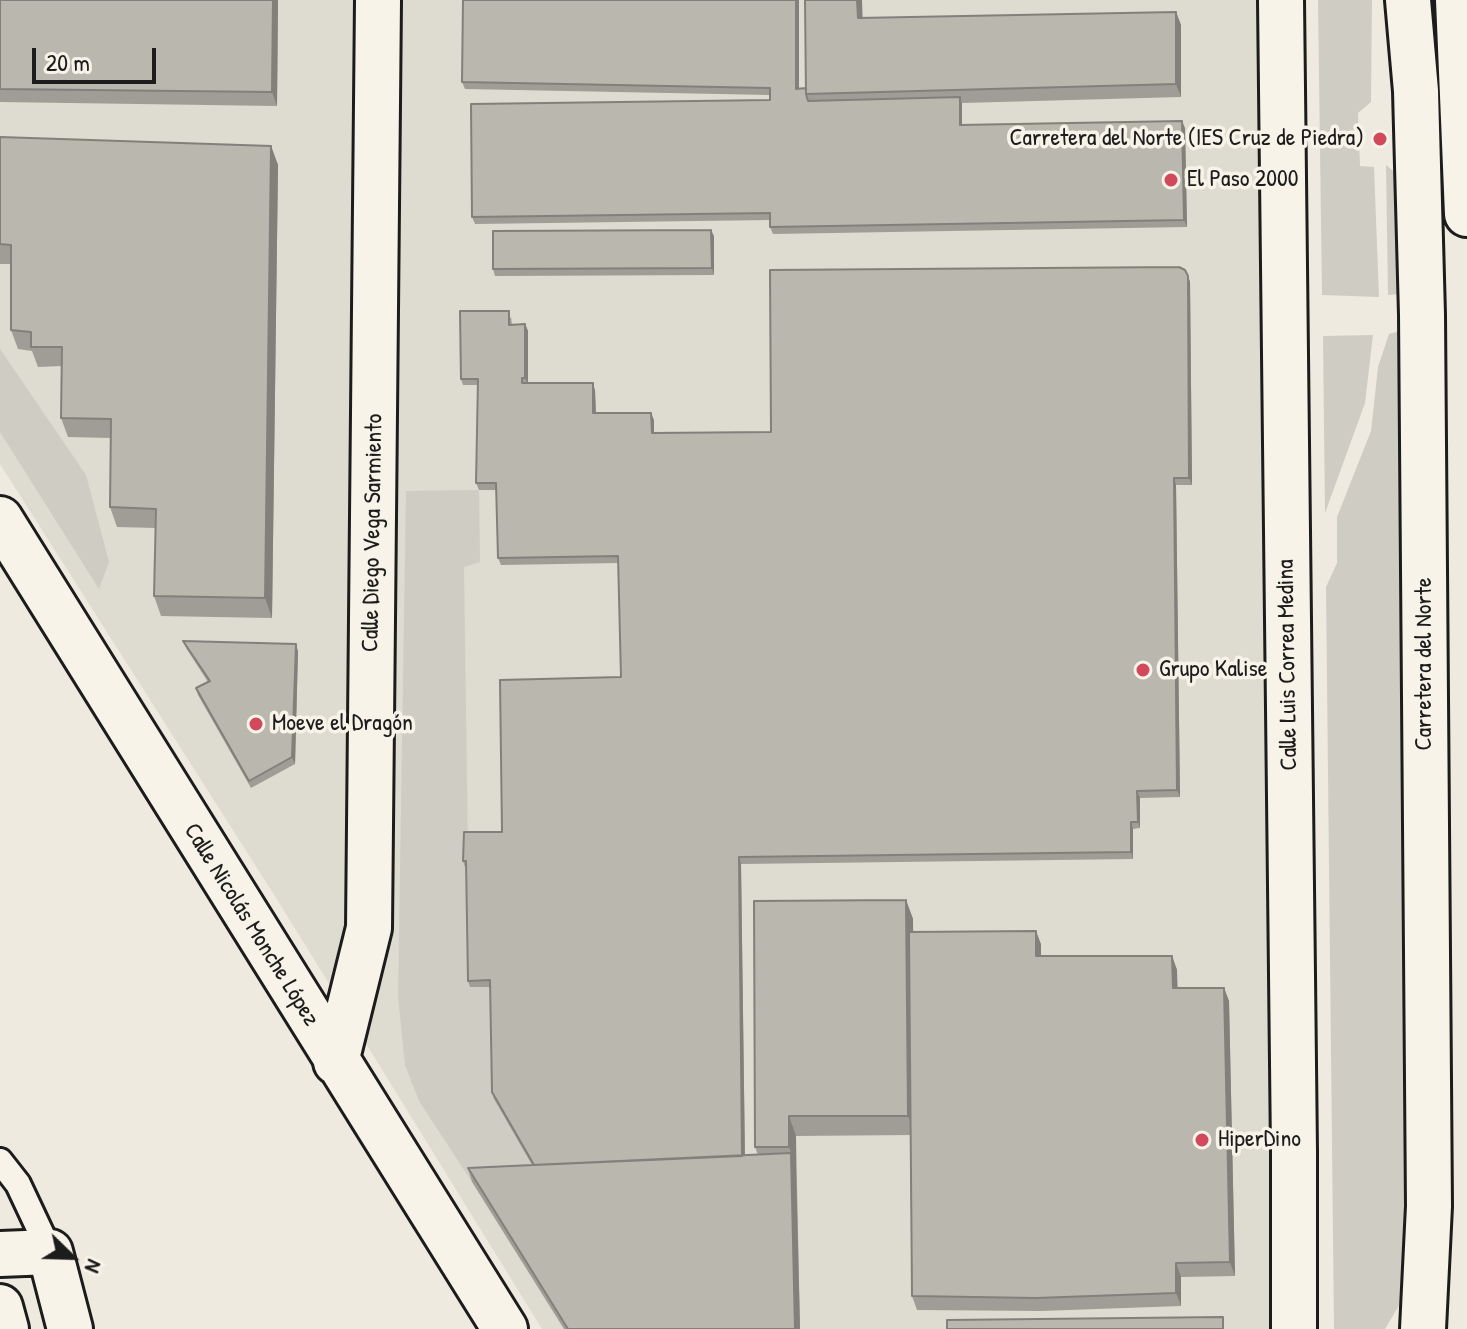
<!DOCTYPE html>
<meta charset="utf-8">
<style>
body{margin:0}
#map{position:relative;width:1467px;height:1329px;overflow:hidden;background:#eeeae0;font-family:"Patrick Hand",sans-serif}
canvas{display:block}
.north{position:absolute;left:32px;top:1217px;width:80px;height:80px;-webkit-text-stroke:6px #f7f3e8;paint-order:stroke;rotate:113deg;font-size:22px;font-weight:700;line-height:32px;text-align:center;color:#1c1c1c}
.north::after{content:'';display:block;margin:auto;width:28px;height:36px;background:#1c1c1c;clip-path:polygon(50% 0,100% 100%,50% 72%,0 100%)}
.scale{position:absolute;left:32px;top:48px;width:124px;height:36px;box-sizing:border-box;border:4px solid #1c1c1c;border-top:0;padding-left:10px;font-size:24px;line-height:28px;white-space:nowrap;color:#1c1c1c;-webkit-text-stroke:6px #f7f3e8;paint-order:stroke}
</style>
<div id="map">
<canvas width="1467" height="1329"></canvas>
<div class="north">N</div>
<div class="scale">20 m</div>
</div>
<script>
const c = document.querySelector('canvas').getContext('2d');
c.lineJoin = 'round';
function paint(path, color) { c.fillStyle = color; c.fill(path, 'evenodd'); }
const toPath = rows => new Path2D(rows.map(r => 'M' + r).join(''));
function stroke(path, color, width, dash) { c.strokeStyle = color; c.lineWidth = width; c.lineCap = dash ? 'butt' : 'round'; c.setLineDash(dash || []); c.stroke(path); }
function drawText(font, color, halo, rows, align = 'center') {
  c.font = font + ' "Patrick Hand",sans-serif'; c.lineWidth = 7; c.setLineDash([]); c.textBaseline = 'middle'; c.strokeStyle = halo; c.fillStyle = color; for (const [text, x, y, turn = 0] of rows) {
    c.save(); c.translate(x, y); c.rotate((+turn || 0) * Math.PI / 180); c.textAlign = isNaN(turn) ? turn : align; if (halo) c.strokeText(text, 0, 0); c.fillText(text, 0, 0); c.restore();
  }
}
const built = toPath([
 [0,0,1259,0,1273,1329,542,1329,278,901,0,464]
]);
const green = toPath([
 [1318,0,1372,0,1371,102,1358,113,1360,166,1374,167,1379,297,1322,295],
 [1386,165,1399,176,1402,294,1388,295],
 [1400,331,1409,1120,1400,1304,1385,1329,1334,1329,1326,587,1337,563,1337,517,1371,431,1378,367,1389,334],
 [1373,335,1365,403,1325,513,1323,336],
 [0,349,86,475,109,562,99,589,0,432],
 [479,490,480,562,464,567,470,987,493,987,494,1099,539,1177,472,1182,419,1101,405,1065,398,996,406,491]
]);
const lane = toPath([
 [0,1161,18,1184,50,1252]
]);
const street = toPath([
 [1281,0,1294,1151,1294,1329],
 [0,519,505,1329],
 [336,1062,369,928,378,0],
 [0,1254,50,1252,70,1329],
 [0,1307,6,1329]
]);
const secondary = toPath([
 [1408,0,1416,91,1422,315,1429,1206,1423,1329],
 [1458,0,1467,214]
]);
const wall = toPath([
 [0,0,278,0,277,106,0,102],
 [799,0,799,89,806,88,862,0,862,18,1176,12,1181,25,1181,97,962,103,962,125,1185,128,1187,227,773,234,770,227,770,220,475,224,472,217,770,100,770,95,465,89,462,82],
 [0,137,271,146,278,165,272,618,161,616,154,596,156,528,117,527,110,507,111,438,68,437,61,418,62,366,38,367,32,351,18,349,11,330,11,264,0,264],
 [714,236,714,275,495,276,493,269],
 [1188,276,1190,282,1192,485,1176,485,1180,797,1140,798,1140,828,1133,829,1133,859,741,864,745,1156,758,1155,755,1147,906,900,913,919,913,932,1041,944,1041,956,1172,956,1177,970,1177,988,1224,988,1229,1001,1235,1276,1181,1277,1181,1306,1041,1311,917,1310,912,1296,910,1135,796,1136,800,1329,564,1329,472,1182,468,1168,532,1165,494,1099,492,1092,490,987,470,987,468,981,467,867,465,867,463,861,502,832,621,677,618,563,501,565,498,558,496,490,479,490,476,483,478,385,463,385,461,379,511,317,512,325,525,324,528,331,528,383,595,390,596,413,654,420,654,433,771,432],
 [183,641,298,651,295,764,251,788,198,695,196,688,208,682,186,648]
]);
const shadedWall = toPath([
 [273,0,278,0,277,106,272,92],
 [796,0,799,0,799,96,796,89],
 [857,0,862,0,863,31,858,18],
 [1176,12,1181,25,1181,97,1176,84],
 [960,97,962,104,962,131,960,125],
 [1182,121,1185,128,1187,227,1184,220],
 [271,146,278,165,272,618,265,598],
 [711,230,714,236,714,275,712,268],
 [1188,276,1190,282,1192,485,1189,478],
 [525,324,528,331,528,385,525,378],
 [593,383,595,390,596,420,593,413],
 [651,413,654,420,654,440,652,433],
 [1174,478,1176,485,1180,797,1177,790],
 [296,644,298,651,295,764,292,757],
 [1137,791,1140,798,1140,828,1138,822],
 [1131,822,1133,829,1133,859,1131,852],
 [739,857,741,864,745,1167,742,1161],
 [906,900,913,919,915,1135,908,1116],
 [1036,931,1041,944,1041,969,1036,956],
 [1172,956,1177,970,1178,1001,1173,988],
 [1224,988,1229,1001,1235,1276,1230,1262],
 [789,1116,796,1136,796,1167,789,1147],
 [791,1153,796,1167,800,1329,795,1329],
 [1176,1263,1181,1277,1181,1306,1176,1293]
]);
const building = toPath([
 [0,0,273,0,272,92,0,89,0,0],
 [463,0,796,0,796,89,806,88,806,94,808,101,960,97,960,125,1182,121,1184,220,770,227,770,213,472,217,471,104,770,100,770,88,462,82,463,0],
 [805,0,857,0,858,18,1176,12,1176,84,806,94,805,0],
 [0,137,271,146,265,598,154,596,156,509,110,507,111,419,61,418,62,347,31,347,31,332,11,330,11,245,0,244,0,137],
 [711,230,712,268,493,269,493,231,711,230],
 [1179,267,1185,270,1188,276,1189,478,1174,478,1177,790,1137,791,1138,822,1131,822,1131,852,739,857,742,1156,534,1165,492,1092,490,980,468,981,466,861,463,861,464,832,502,832,500,680,621,677,618,556,498,558,496,483,476,483,478,379,461,379,460,311,509,311,509,325,525,324,525,378,522,378,522,383,593,383,593,413,651,413,652,433,771,432,770,270,1179,267],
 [183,641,296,644,292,757,249,781,196,688,210,681,183,641],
 [906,900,908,1116,789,1116,789,1147,755,1147,754,901,906,900],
 [1036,931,1036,956,1172,956,1173,988,1224,988,1230,1262,1176,1263,1176,1293,1036,1298,912,1296,909,932,1036,931],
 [791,1153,795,1329,568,1329,468,1168,791,1153],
 [1223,1317,1223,1329,947,1329,947,1320,1223,1317]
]);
const markers = [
 [1380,139,8,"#d1495b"],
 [1171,180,8,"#d1495b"],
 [1143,670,8,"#d1495b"],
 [256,724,8,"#d1495b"],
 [1202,1140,8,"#d1495b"]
];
const poiNames = [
 ["Carretera del Norte (IES Cruz de Piedra)",1364,139,"right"],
 ["El Paso 2000",1187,180],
 ["Grupo Kalise",1159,670],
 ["Moeve el Dragón",272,724],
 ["HiperDino",1218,1140]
];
const streetNames = [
 ["Calle Diego Vega Sarmiento",373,533,-89],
 ["Carretera del Norte",1425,664,-90],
 ["Calle Luis Correa Medina",1288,665,-91],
 ["Calle Nicolás Monche López",251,925,58]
];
paint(built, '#dedbd1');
paint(green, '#cfccc3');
stroke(lane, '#1c1c1c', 30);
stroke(street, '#1c1c1c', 50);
stroke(secondary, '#1c1c1c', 50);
stroke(lane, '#f7f3e8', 24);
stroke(street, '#f7f3e8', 44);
stroke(secondary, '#f7f3e8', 44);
paint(wall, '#a09d96');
paint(shadedWall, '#82807a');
paint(building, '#bab7af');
stroke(building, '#82807a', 2);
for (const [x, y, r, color] of markers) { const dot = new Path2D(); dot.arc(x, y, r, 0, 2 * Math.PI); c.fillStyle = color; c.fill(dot); stroke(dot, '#f7f3e8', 3); }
drawText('24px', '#1c1c1c', '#f7f3e8', poiNames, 'left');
drawText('24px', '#1c1c1c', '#f7f3e8', streetNames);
</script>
